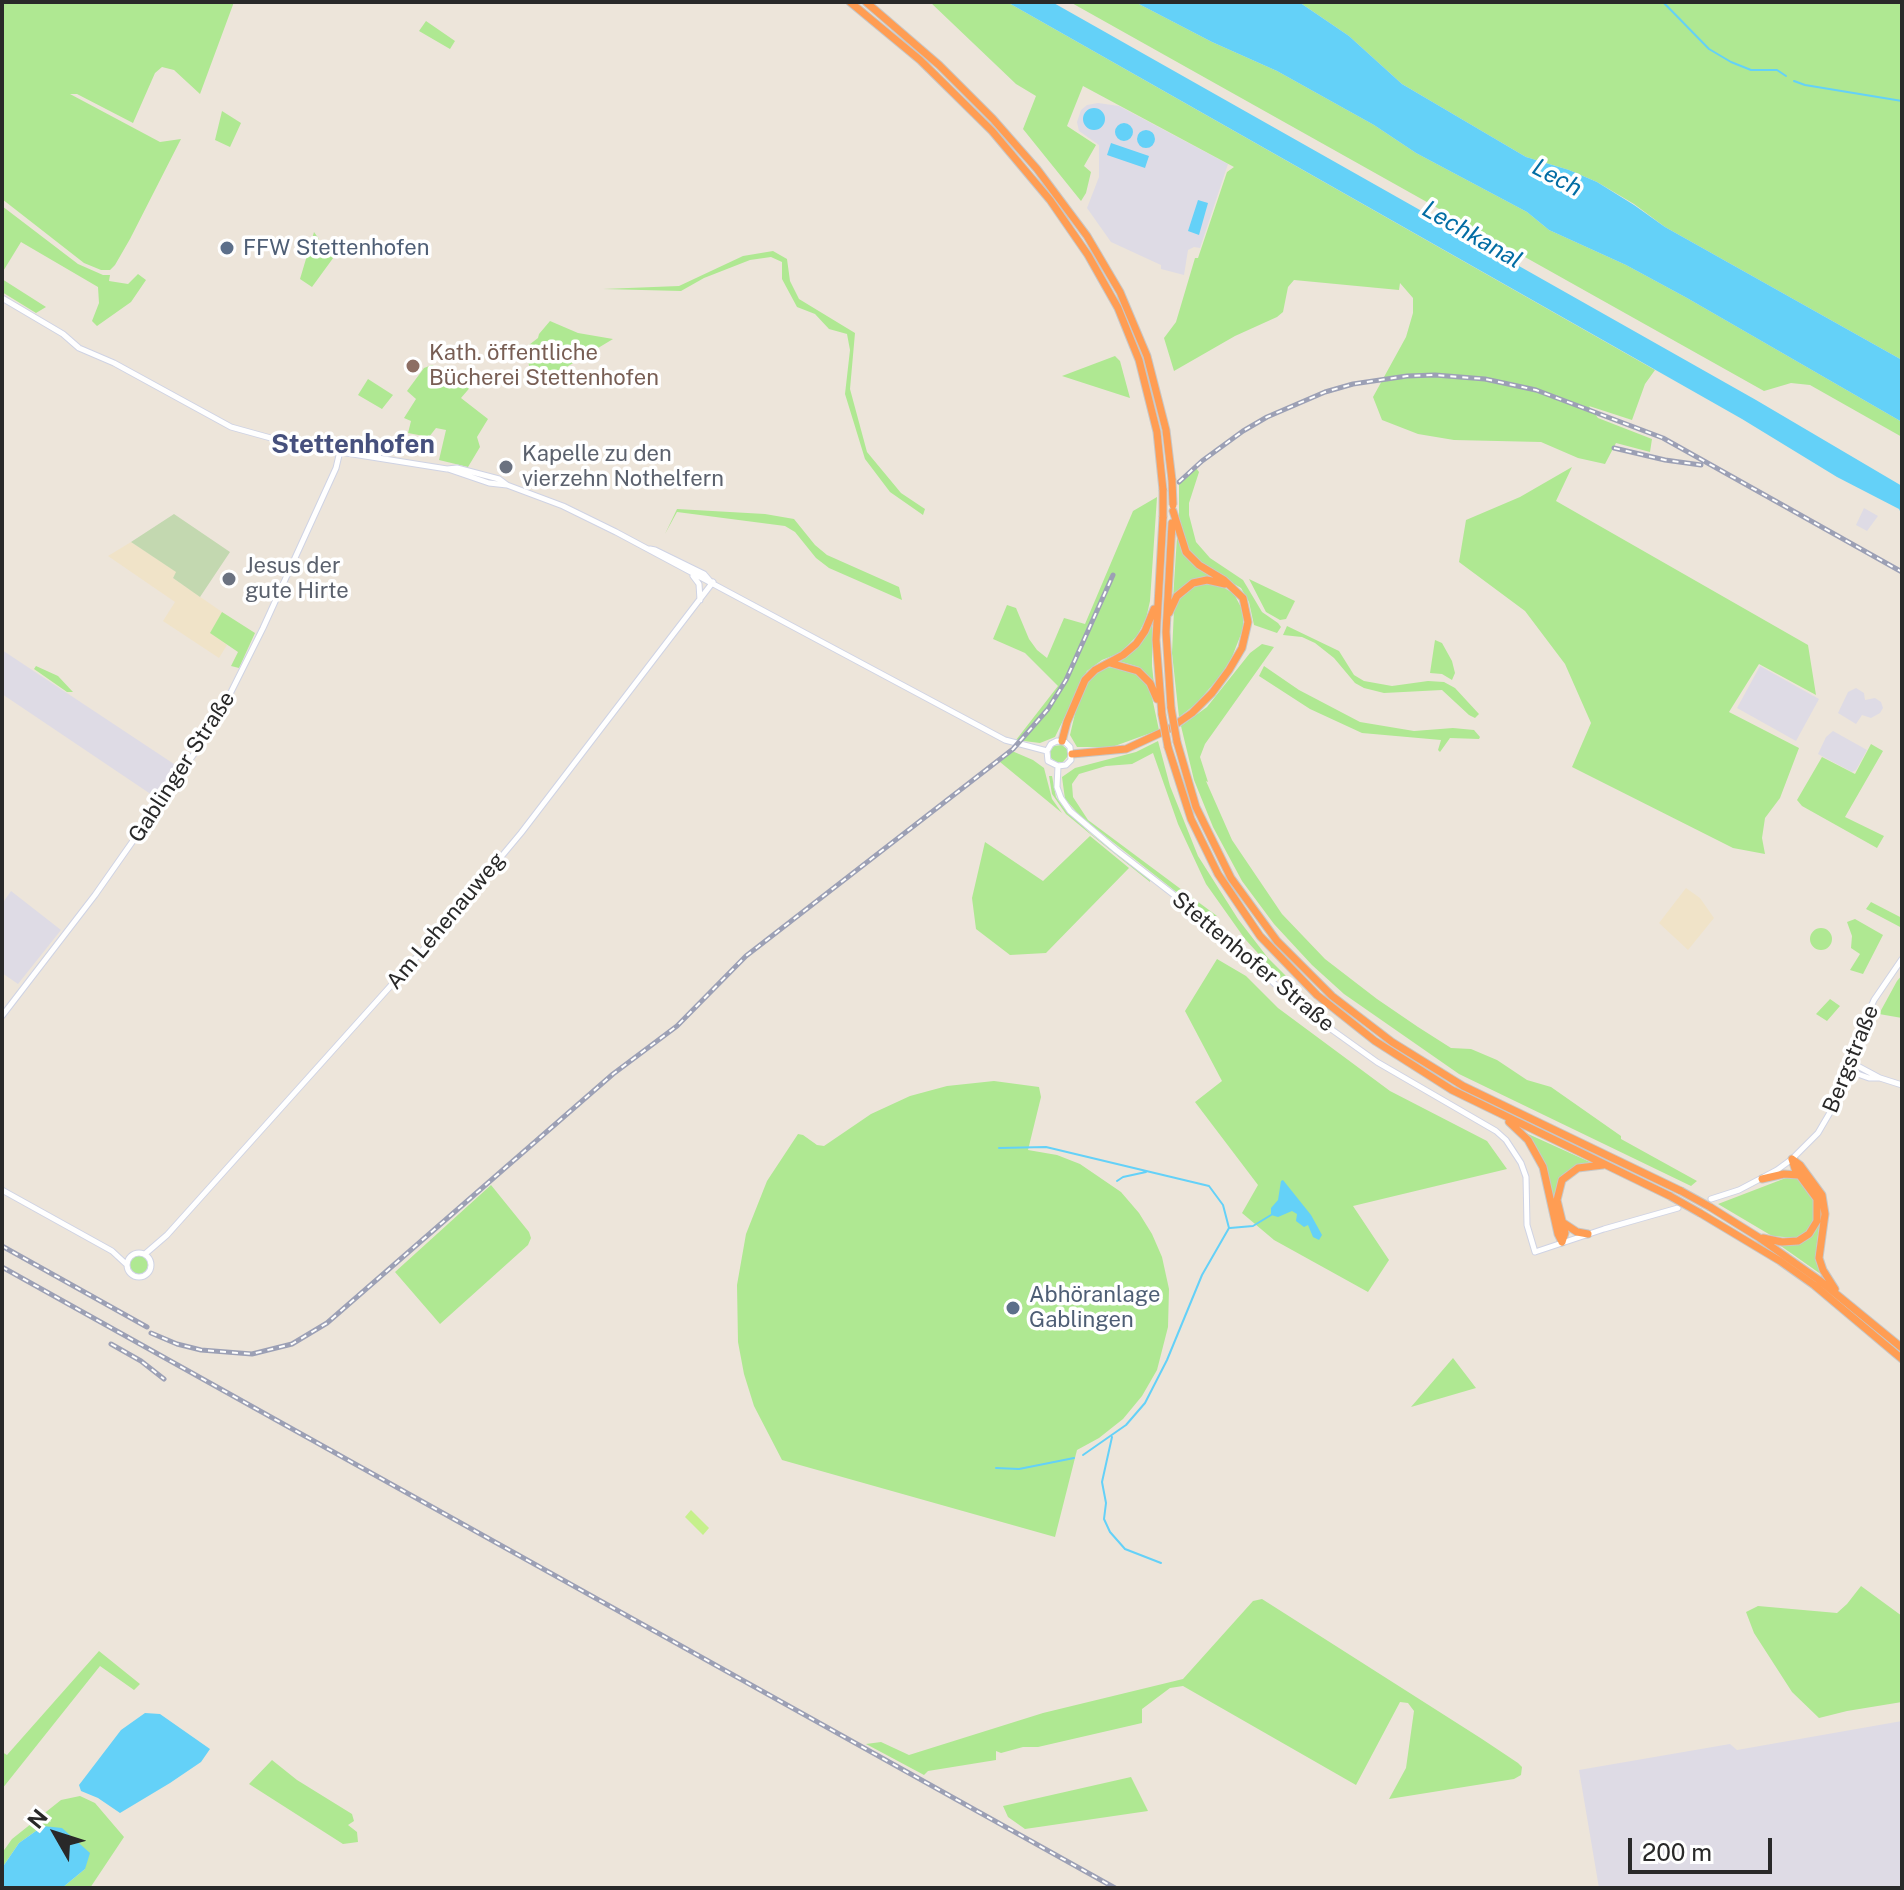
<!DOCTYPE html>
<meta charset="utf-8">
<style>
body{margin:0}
#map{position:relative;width:1904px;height:1890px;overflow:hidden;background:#ede5da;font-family:"Public Sans",sans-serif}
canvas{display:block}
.frame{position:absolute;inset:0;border:4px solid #292929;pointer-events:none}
.north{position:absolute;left:16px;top:1794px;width:80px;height:80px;-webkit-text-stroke:6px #fff;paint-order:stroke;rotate:309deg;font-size:22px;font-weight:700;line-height:32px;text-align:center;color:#292929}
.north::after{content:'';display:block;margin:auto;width:28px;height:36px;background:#292929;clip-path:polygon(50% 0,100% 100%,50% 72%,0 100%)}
.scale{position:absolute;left:1628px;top:1838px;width:144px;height:36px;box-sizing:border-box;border:4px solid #292929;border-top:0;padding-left:10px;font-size:24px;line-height:28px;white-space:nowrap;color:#292929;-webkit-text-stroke:6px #fff;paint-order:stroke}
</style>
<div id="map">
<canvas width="1904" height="1890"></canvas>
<div class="frame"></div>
<div class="north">N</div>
<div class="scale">200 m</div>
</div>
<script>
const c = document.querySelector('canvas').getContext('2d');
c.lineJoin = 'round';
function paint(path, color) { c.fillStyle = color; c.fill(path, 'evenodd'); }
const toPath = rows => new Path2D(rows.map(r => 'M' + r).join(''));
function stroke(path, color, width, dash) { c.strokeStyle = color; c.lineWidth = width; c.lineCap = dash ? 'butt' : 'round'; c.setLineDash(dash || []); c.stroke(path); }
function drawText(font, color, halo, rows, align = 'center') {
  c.font = font + ' "Public Sans",sans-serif'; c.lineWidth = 7; c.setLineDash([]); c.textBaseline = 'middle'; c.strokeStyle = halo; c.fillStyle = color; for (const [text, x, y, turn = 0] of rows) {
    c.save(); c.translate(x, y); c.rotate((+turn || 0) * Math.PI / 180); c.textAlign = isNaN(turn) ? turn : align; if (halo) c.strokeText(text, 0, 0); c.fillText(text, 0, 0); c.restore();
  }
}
const industrial = toPath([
 [1098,103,1119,106,1228,164,1200,248,1194,247,1188,250,1184,275,1161,269,1161,265,1111,242,1087,208,1099,177,1099,145,1079,131,1077,122,1081,110,1087,105],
 [1864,508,1878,516,1867,531,1856,525],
 [2,650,180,768,158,799,2,694],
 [1760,666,1819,699,1796,741,1737,708],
 [1856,688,1864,693,1865,700,1875,698,1881,702,1883,708,1880,713,1871,718,1862,715,1856,724,1838,713,1848,692],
 [1833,731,1867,750,1856,770,1852,772,1818,754,1826,737],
 [11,891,61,930,18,984,2,973,2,904],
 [1902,1721,1902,1888,1599,1888,1579,1770,1730,1744,1737,1750]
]);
const education = toPath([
 [131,542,177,572,173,578,222,612,211,633,227,645,219,658,163,621,175,602,108,556],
 [1686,888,1700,898,1714,918,1688,950,1659,923]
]);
const green = toPath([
 [2,2,234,2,200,94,174,70,162,67,155,73,133,123,77,94,70,94,160,142,181,139,130,239,115,265,110,270,101,270,84,263,2,199],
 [930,2,1007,2,1655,370,1645,384,1632,420,1589,406,1598,418,1652,439,1650,452,1616,443,1605,464,1578,458,1541,442,1454,440,1418,434,1382,420,1373,397,1406,337,1413,313,1413,298,1400,283,1399,290,1294,280,1288,287,1283,312,1277,317,1235,336,1174,371,1164,338,1176,322,1195,258,1198,258,1227,172,1234,167,1083,86,1067,126,1096,145,1084,166,1091,172,1086,193,1081,201,1023,129,1036,96,1016,84],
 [1070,2,1135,2,1212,42,1277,71,1374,125,1416,153,1527,212,1549,230,1626,265,1687,298,1902,422,1902,437,1810,385,1791,383,1764,391],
 [1299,2,1902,2,1902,360,1665,227,1634,204,1597,182,1569,170,1526,157,1402,84,1349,36],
 [426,21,455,41,450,49,419,31],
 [222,111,241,123,230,147,215,140],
 [2,206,78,264,103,275,110,275,109,281,128,284,138,274,146,280,131,302,97,326,92,321,99,303,98,287,21,242,2,273],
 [314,232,319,239,313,250,320,254,328,242,339,250,312,287,300,279],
 [773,251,787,259,790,281,799,299,855,333,850,389,867,452,901,493,925,509,923,515,890,492,865,459,845,394,850,350,847,334,829,329,815,314,797,307,782,279,782,262,771,257,750,260,704,278,681,291,603,289,679,286,743,256],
 [2,279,46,307,36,313,2,292],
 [550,321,578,333,613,339,545,380,533,383,525,348,538,338,539,334],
 [1115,356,1120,361,1130,398,1062,376],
 [432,365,473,384,461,398,488,419,477,437,480,447,468,467,439,460,446,430,436,428,429,437,408,433,411,421,404,418,416,399,407,391,424,368],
 [368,379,393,395,382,409,358,395],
 [1572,467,1556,501,1808,645,1816,695,1759,664,1729,712,1799,748,1780,798,1765,818,1762,838,1765,854,1733,848,1572,767,1591,723,1565,664,1525,611,1459,562,1466,520,1520,497],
 [1196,468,1199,472,1189,503,1189,515,1196,542,1210,558,1243,580,1262,612,1278,623,1281,627,1277,633,1254,625,1249,602,1241,588,1202,565,1188,550,1179,520,1179,484],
 [1157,497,1150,601,1146,619,1137,636,1120,653,1102,660,1087,671,1055,737,1040,743,1016,740,1058,686,1025,653,993,639,1007,605,1016,608,1029,639,1037,650,1047,658,1064,618,1085,624,1133,511],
 [677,509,765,514,794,519,815,545,827,555,899,587,902,600,829,568,816,558,795,532,785,526,677,512,665,534],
 [1177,537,1183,550,1218,579,1192,581,1178,590,1173,599],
 [1249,579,1295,601,1286,619,1280,620,1266,612],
 [1205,584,1220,585,1234,594,1243,611,1243,629,1232,657,1222,674,1196,704,1179,717,1172,653,1174,610,1181,596,1192,587],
 [222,612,255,633,239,668,231,666,238,652,210,633],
 [1152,622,1152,666,1154,684,1139,667,1119,661],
 [1287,626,1339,651,1354,675,1364,681,1392,686,1428,681,1444,682,1455,688,1479,714,1475,718,1469,715,1442,690,1384,693,1364,688,1355,683,1334,658,1315,643,1302,637,1283,635],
 [1435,640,1442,643,1452,661,1455,673,1452,680,1442,674,1430,673],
 [1262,644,1274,647,1205,744,1200,757,1208,782,1206,781,1232,840,1282,914,1325,959,1377,999,1418,1027,1451,1048,1471,1049,1497,1060,1527,1080,1551,1087,1621,1136,1621,1139,1697,1181,1691,1186,1459,1074,1344,994,1312,965,1274,924,1242,881,1213,827,1194,780,1181,726,1207,707,1250,653],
 [36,666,58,676,73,692,67,692,34,669],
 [1117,666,1131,668,1150,688,1159,730,1112,747,1077,747,1070,735,1078,701,1090,677,1107,668],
 [1264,666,1299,690,1360,722,1414,731,1453,728,1474,730,1480,737,1479,739,1450,738,1440,752,1438,750,1441,740,1362,733,1310,709,1259,676],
 [1158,741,1170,786,1198,856,1238,919,1268,958,1301,991,1297,996,1245,939,1206,884,1178,824,1153,753,1132,764,1106,766,1079,774,1072,784,1073,797,1088,820,1217,916,1212,916,1212,920,1081,817,1065,799,1062,777,1075,768,1136,752],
 [1871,744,1883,751,1845,817,1884,836,1877,848,1802,806,1797,800,1822,757,1855,774],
 [1062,745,1068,750,1068,756,1063,762,1056,762,1051,758,1050,751,1054,746],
 [1012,751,1033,760,1044,768,1052,799,1062,813,1000,762],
 [1049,776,1052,776,1056,797,1064,808,1091,834,1150,879,1150,882,1089,833,1066,814,1052,794],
 [1090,836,1129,868,1046,953,1010,955,976,929,972,898,985,842,1043,881],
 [1871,902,1902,918,1902,928,1866,909],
 [1855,919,1883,935,1863,974,1850,970,1860,954,1851,948,1852,936,1847,922],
 '1810 939a11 11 0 1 1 22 0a11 11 0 1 1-22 0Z',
 [1217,959,1246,976,1278,1008,1390,1091,1487,1141,1507,1169,1353,1206,1389,1260,1368,1292,1274,1240,1242,1213,1258,1185,1195,1102,1222,1081,1185,1011],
 [1902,975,1902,1018,1879,1014,1897,981],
 [1830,999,1840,1006,1827,1021,1816,1014],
 [994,1081,1039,1087,1041,1097,1028,1150,1057,1155,1080,1164,1121,1192,1139,1213,1152,1234,1162,1257,1169,1289,1168,1327,1157,1370,1142,1396,1123,1419,1099,1438,1077,1450,1055,1537,782,1460,754,1406,744,1374,738,1342,737,1285,746,1234,767,1181,798,1134,803,1135,817,1145,824,1146,871,1114,910,1096,947,1086],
 [1526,1133,1592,1163,1582,1164,1565,1174,1560,1180,1556,1209],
 [1805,1175,1816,1189,1822,1205,1816,1250,1822,1275,1778,1244,1792,1244,1806,1239,1819,1221,1819,1198],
 [1791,1176,1802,1181,1813,1197,1815,1216,1808,1231,1796,1238,1772,1236,1718,1204],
 [491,1185,529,1232,531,1238,528,1245,440,1324,395,1272],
 '128 1265a10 10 0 1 1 20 0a10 10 0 1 1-20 0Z',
 [1453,1358,1476,1388,1411,1407],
 [1861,1586,1902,1616,1902,1702,1847,1711,1819,1718,1792,1692,1754,1633,1746,1612,1758,1606,1837,1613,1847,1604],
 [1262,1599,1482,1739,1518,1763,1522,1767,1521,1775,1514,1779,1389,1799,1406,1768,1414,1711,1408,1703,1400,1702,1356,1785,1183,1686,1170,1688,1142,1709,1142,1723,1038,1747,1023,1747,1001,1753,996,1751,996,1760,928,1771,924,1775,866,1744,881,1742,909,1755,1043,1713,1183,1679,1253,1601],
 [99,1651,140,1684,134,1690,100,1666,2,1789,2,1752,7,1755],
 [272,1760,297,1780,352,1814,354,1821,348,1825,357,1832,358,1842,343,1844,249,1784],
 [1131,1777,1148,1811,1025,1829,1008,1817,1003,1806],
 [80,1796,95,1803,124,1837,90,1888,62,1888,85,1869,43,1826,19,1843,2,1868,2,1853,12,1839,61,1800]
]);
const cemetery = toPath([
 [174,514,230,552,200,597,173,578,176,572,131,542]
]);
const pitch = toPath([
 [691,1510,709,1528,703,1535,685,1517]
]);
const water = toPath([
 [1007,2,1052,2,1756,400,1902,486,1902,515,1899,509,1837,477,1742,419],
 [1135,2,1299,2,1349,36,1402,84,1526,157,1569,170,1597,182,1634,205,1665,227,1902,360,1902,422,1687,298,1626,265,1549,230,1527,212,1416,153,1374,125,1277,71,1212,42],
 '1083 119a11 11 0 1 1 22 0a11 11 0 1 1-22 0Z',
 '1115 132a9 9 0 1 1 18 0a9 9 0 1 1-18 0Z',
 '1137 139a9 9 0 1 1 18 0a9 9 0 1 1-18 0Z',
 [1111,143,1149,156,1145,168,1107,155],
 [1198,200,1208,203,1199,235,1188,231],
 [1283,1180,1311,1215,1322,1235,1319,1240,1313,1237,1308,1225,1304,1227,1296,1221,1297,1214,1292,1211,1278,1217,1271,1215,1271,1208,1278,1200,1281,1181],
 [145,1713,160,1714,210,1749,201,1762,170,1783,120,1813,98,1798,81,1791,79,1785,121,1730],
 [43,1826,62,1828,90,1853,85,1869,62,1888,2,1888,2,1868,19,1843]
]);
const stream = toPath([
 [1663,2,1709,49,1731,62,1751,70,1777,70,1786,76],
 [1794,81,1805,85,1902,101],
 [999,1148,1046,1147,1209,1186,1223,1205,1229,1228,1202,1275,1167,1360,1145,1403,1126,1425,1083,1455],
 [1117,1181,1123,1177,1146,1172],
 [1230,1228,1253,1226,1271,1215],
 [1112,1437,1102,1482,1106,1503,1104,1519,1110,1532,1125,1549,1161,1563],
 [996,1468,1019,1469,1074,1458]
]);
const minor = toPath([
 [2,298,63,334,79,348,114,363,231,427,296,445,447,469,457,468,499,479,507,485,563,506,616,532,1005,740,1047,751],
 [448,469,489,483,507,485],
 [650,549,655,550,704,574,710,581],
 [693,576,699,584,700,600],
 [1047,751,1051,744,1057,741,1065,742,1070,747,1071,760,1066,765,1058,766],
 [1047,751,1048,761,1058,766],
 [1058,766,1057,787,1061,798,1070,811,1116,850,1209,922,1296,1004,1377,1062,1496,1131,1506,1140,1521,1163,1526,1177,1527,1225,1535,1252,1604,1229,1678,1208],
 [2,1016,95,895,215,724,263,628,336,468,340,451],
 [1852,1063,1880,1078,1902,1085],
 [1849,1071,1869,1078,1879,1078],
 [2,1190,112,1251,126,1264],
 [1711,1199,1739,1190,1777,1170,1792,1159,1818,1133,1842,1092,1861,1029,1874,1000,1902,959],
 '127 1265a12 12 0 1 1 24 0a12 12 0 1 1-24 0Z',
 [145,1254,167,1235,430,942,521,833,713,582]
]);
const highway = toPath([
 [850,2,920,60,992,131,1050,200,1088,255,1118,308,1139,360,1157,432,1163,490],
 [866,2,939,65,993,119,1037,169,1087,236,1120,292,1147,356,1166,430,1172,480],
 [1169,613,1177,596,1193,583,1207,580,1225,584],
 [1110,663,1138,671,1150,683,1157,699],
 [1171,708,1166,632,1172,523],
 [1162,715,1156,640,1163,517],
 [1062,741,1067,722,1085,680,1095,670,1123,655,1136,644,1145,631,1154,609],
 [1177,742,1196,807,1231,878,1277,941,1332,996,1392,1042,1463,1086,1681,1191],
 [1168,747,1191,819,1218,874,1260,936,1317,995,1375,1041,1452,1090,1670,1196],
 [1072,754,1126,749,1169,729,1192,713,1212,693,1229,670,1242,648,1248,622,1243,598,1224,580,1199,565,1186,552,1173,511],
 [1509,1122,1528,1140,1543,1167,1558,1234,1562,1242],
 [1792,1159,1800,1165,1822,1195,1825,1214,1819,1258,1823,1270,1835,1289],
 [1762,1179,1784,1174,1798,1175],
 [1710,1207,1758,1237,1819,1280,1902,1348],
 [1700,1213,1780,1261,1814,1285,1902,1359],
 [1562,1222,1577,1232,1588,1234],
 [1763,1238,1782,1242,1798,1241,1809,1234,1817,1221,1817,1199,1795,1169,1792,1159],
 [1562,1242,1565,1233,1557,1200,1562,1180,1578,1168,1603,1165]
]);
const rail = toPath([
 [1614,448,1665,460,1701,465],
 [1179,482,1202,461,1243,431,1267,417,1325,392,1353,384,1407,376,1435,375,1485,379,1536,390,1663,438,1902,572],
 [2,1246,147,1327],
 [2,1267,1115,1888],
 [151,1333,177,1344,201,1350,252,1354,292,1344,327,1323,613,1074,677,1026,746,956,1013,749,1048,709,1066,680,1113,575],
 [111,1344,141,1361,164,1379]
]);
const highwayBridge = toPath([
 [1172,480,1173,505],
 [1163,490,1163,517],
 [1171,708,1177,742],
 [1162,715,1168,747],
 [1681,1191,1710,1207],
 [1670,1196,1700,1213]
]);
const markers = [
 [227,248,8,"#5c6f8a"],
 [413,366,8,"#8d6e63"],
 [506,467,8,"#6b7280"],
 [229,579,8,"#6b7280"],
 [1013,1308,8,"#5c6f8a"]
];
const serviceNames = [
 ["FFW Stettenhofen",243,248],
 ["Abhöranlage",1029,1295],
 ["Gablingen",1029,1320]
];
const educationNames = [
 ["Kath. öffentliche",429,353],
 ["Bücherei Stettenhofen",429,378]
];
const worshipNames = [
 ["Kapelle zu den",522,454],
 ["vierzehn Nothelfern",522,479],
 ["Jesus der",245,566],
 ["gute Hirte",245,591]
];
const streetNames = [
 ["Gablinger Straße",182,767,-57],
 ["Am Lehenauweg",446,921,-50],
 ["Stettenhofer Straße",1253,962,40],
 ["Bergstraße",1851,1059,-68]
];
const waterNames = [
 ["Lech",1557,178,28],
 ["Lechkanal",1472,235,30]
];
const quarterNames = [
 ["Stettenhofen",353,445]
];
paint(industrial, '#dedbe5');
paint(education, '#f0e3c8');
paint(green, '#afe892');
paint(cemetery, '#c3d8b0');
paint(pitch, '#c6f08c');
paint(water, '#64d1f8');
stroke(stream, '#64d1f8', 2);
stroke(minor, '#cfd3e4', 7);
stroke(highway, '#c7c7c7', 9);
stroke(minor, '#fff', 5);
stroke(highway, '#ff9d53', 7);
stroke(rail, '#9ca0b5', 5);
stroke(rail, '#fff', 2, [6]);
stroke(highwayBridge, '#c7c7c7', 9, []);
stroke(highwayBridge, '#ff9d53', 7);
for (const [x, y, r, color] of markers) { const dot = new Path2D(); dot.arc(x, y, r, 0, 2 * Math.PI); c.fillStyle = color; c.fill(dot); stroke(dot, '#fff', 3); }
drawText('22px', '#4e5e75', '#fff', serviceNames, 'left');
drawText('22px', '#785e54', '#fff', educationNames, 'left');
drawText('22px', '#5b616d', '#fff', worshipNames, 'left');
drawText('22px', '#292929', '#fff', streetNames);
drawText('italic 24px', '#036da4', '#fff', waterNames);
drawText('bold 26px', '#46507d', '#fff', quarterNames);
</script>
